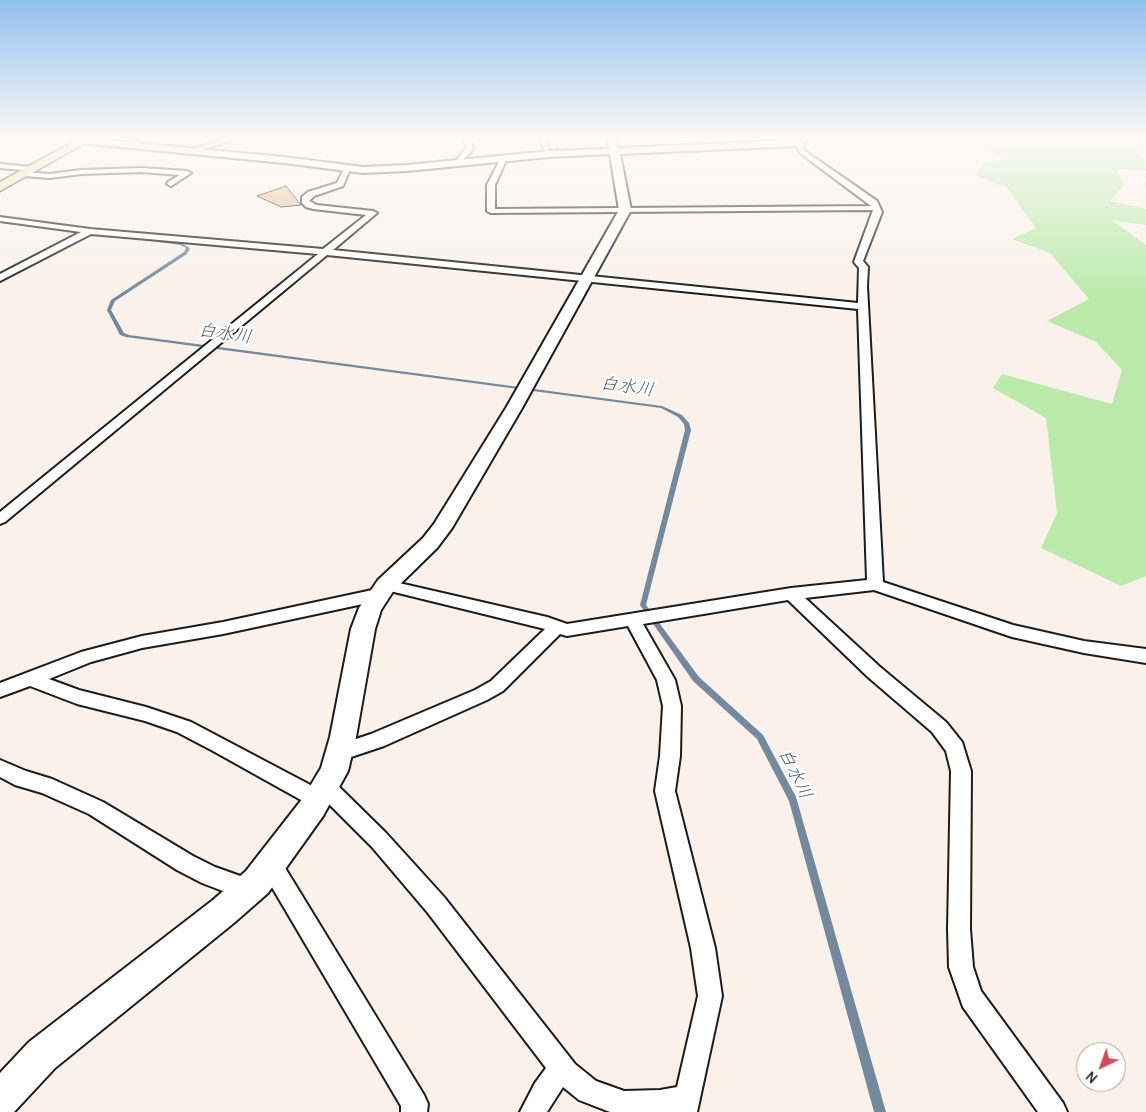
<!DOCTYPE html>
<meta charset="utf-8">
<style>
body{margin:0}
#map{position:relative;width:1146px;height:1112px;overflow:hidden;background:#faf2ea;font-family:Delius,sans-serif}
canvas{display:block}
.north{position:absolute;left:1076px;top:1042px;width:50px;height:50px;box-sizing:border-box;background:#fff;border:1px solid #a4a4a4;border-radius:50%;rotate:222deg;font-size:14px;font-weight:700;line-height:20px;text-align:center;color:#1c1c1c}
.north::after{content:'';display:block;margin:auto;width:18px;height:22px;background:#d1495b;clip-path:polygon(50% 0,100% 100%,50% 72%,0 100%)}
</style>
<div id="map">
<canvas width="1146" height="1112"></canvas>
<div class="north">N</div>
</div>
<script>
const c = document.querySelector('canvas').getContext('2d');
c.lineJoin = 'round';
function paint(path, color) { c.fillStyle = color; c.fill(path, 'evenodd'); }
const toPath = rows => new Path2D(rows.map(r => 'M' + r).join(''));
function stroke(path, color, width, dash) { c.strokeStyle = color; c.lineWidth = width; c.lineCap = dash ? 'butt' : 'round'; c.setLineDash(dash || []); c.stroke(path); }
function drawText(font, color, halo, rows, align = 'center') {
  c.font = font + ' Delius,"Klee One",sans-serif'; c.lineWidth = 5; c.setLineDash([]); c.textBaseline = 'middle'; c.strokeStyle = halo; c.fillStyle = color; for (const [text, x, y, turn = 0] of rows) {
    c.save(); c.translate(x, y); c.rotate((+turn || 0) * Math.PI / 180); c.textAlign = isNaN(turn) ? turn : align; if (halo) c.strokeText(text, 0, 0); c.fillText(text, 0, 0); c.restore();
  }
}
const green = toPath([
 [963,138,1067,138,1119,147,1146,143,1146,149,1137,152,1146,160,1146,171,1117,169,1124,185,1110,201,1146,209,1146,225,1112,220,1146,245,1146,576,1121,586,1041,548,1057,513,1046,418,993,388,1002,374,1112,404,1122,370,1096,342,1047,321,1089,299,1050,253,1012,239,1036,228,1006,187,976,176,985,162,1007,159]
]);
const stream = toPath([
 [549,138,551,138,556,142,559,151,566,150,567,152,557,153,554,143,549,138],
 [0,221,65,229,67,230,65,231,0,223,0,221],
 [119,235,181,243,190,248,187,254,115,301,111,310,124,333,129,335,662,406,682,415,689,423,691,430,646,605,699,677,763,735,796,797,886,1112,874,1112,789,801,757,739,693,681,640,605,685,430,684,424,678,417,661,408,126,337,120,335,107,310,111,300,184,252,186,248,180,245,120,237,119,237,119,235]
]);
const building = toPath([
 [286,186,301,205,281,207,257,196,286,186]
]);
const street = toPath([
 [141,138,149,138,131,146,126,145,141,138],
 [230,138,240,138,190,153,187,151,230,138],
 [462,138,468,138,473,147,471,152,457,165,454,163,467,147,462,138],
 [539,138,545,138,551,155,547,155,539,138],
 [801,138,807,138,802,143,805,151,877,201,882,212,863,261,868,267,867,286,883,582,1013,625,1084,641,1146,649,1146,663,1084,653,1012,637,874,590,805,598,880,667,946,722,962,742,971,771,970,929,973,967,981,991,1063,1103,1067,1112,1038,1112,963,1007,949,967,948,929,951,771,946,751,932,732,868,677,788,600,643,624,675,680,681,706,680,756,675,791,715,948,722,996,697,1112,610,1112,579,1100,563,1087,547,1112,520,1112,535,1083,546,1068,428,913,372,847,326,801,324,805,317,808,310,805,215,752,177,732,145,721,77,704,30,686,0,697,0,683,81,652,142,636,223,622,377,589,383,591,385,595,383,599,377,601,223,634,142,648,91,662,49,679,79,690,146,707,191,722,316,788,315,786,318,780,325,777,332,780,386,833,444,897,575,1064,596,1081,624,1091,660,1090,677,1087,698,996,691,948,655,791,660,756,663,706,657,680,628,626,567,636,560,634,503,691,487,700,384,746,339,761,332,759,329,753,332,747,371,734,475,690,491,681,545,629,386,590,380,589,378,585,380,581,386,580,547,617,567,624,791,588,867,580,858,309,327,255,5,522,0,524,0,512,318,254,91,234,0,281,0,274,81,232,0,221,0,217,90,229,323,249,366,215,313,209,306,207,302,203,302,197,308,192,337,183,344,169,347,167,350,169,343,186,314,196,309,201,317,205,373,211,377,213,333,250,858,303,859,268,854,262,873,210,491,213,487,211,487,185,501,158,504,156,507,158,495,185,495,209,871,206,800,153,796,143,801,138],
 [0,164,32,167,35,169,32,171,0,168,0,164],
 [142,168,187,171,191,173,171,186,167,184,168,182,180,175,142,172,81,174,50,178,23,176,19,174,23,172,50,174,81,170,142,168],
 [0,760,26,771,52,779,103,802,193,856,215,867,257,882,260,890,257,898,249,901,202,883,177,870,89,814,42,793,15,785,0,777,0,760],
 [271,855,279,858,424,1095,428,1104,427,1112,401,1112,401,1106,263,872,260,865,263,858,271,855]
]);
const secondary = toPath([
 [83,138,284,157,363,167,407,165,549,151,609,149,608,138,616,138,618,148,799,140,804,143,799,146,620,154,631,210,522,408,452,528,437,548,394,590,381,610,375,629,356,737,348,771,323,816,268,893,235,922,55,1068,14,1112,0,1112,0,1073,29,1042,213,900,246,871,303,798,321,768,330,737,351,629,359,608,378,580,423,538,434,524,506,408,619,210,610,154,549,157,407,171,363,173,284,163,80,143,80,139,83,138]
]);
const highway = toPath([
 [80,138,94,138,0,191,0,182,80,138]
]);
const waterNames = [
 ["白水川",225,334,8],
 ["白水川",627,387,8],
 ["白水川",795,774,64]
];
paint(green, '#bbebab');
paint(stream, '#72899f');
paint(building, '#e5bd95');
stroke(building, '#1c1c1c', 1);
stroke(street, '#1c1c1c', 4);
stroke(secondary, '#1c1c1c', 4);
stroke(highway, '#1c1c1c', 3);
paint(street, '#fff');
paint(secondary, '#fff');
paint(highway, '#fbdf96');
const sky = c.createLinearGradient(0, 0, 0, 294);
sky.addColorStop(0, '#90c0ee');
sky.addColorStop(0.47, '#fdf9f6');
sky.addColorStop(1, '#fdf9f600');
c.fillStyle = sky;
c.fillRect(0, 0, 1146, 294);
drawText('italic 18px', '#4e5c68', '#fff', waterNames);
</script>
